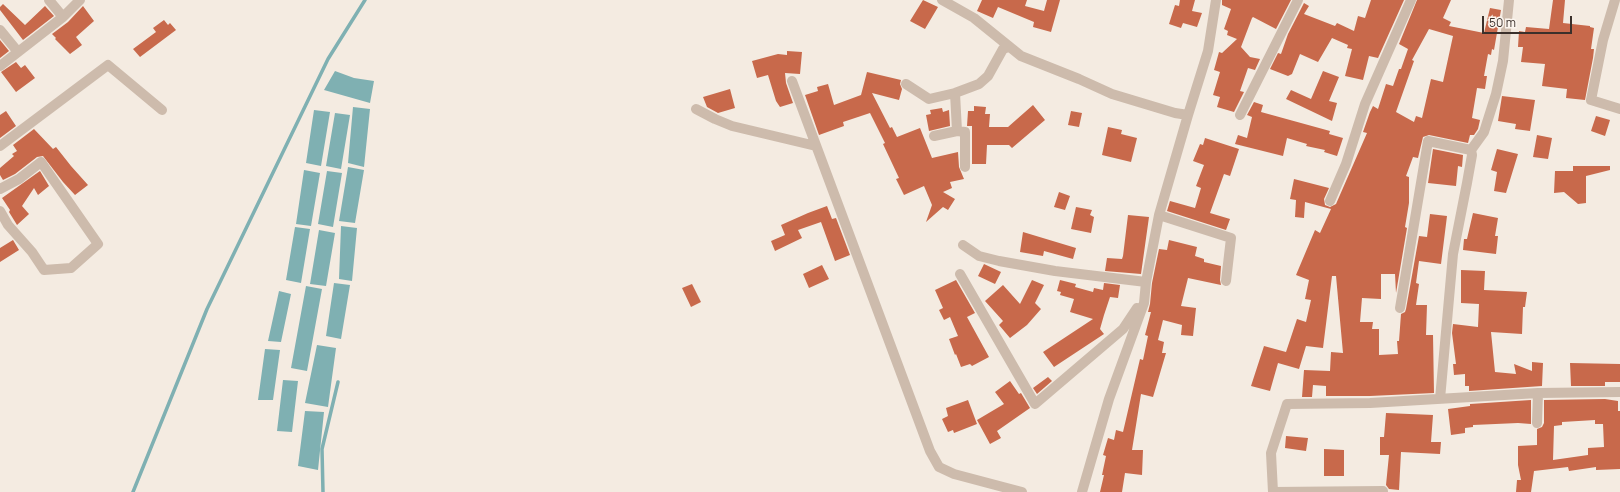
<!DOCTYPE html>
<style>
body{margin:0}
#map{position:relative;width:1620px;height:492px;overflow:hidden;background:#f4ebe1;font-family:Manrope,sans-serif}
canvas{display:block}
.scale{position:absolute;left:1482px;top:16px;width:90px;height:18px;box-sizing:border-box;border:2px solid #3b302b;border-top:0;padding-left:5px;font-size:12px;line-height:14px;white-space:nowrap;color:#3b302b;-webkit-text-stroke:3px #fbf5ee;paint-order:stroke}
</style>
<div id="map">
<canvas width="1620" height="492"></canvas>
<div class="scale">50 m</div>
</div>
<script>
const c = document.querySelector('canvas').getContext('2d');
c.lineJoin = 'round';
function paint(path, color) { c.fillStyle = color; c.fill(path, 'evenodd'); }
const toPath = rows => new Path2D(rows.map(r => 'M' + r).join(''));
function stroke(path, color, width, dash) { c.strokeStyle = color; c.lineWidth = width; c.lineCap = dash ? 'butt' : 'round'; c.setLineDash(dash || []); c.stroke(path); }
const water = toPath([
 [335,71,354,78,374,81,370,103,324,90],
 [353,107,370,109,364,167,348,163],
 [314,110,330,112,321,166,306,163],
 [335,113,350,115,341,169,326,166],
 [348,167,364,170,355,223,339,221],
 [304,170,320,173,311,226,296,224],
 [327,171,342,173,333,227,318,224],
 [341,226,357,228,352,281,339,279],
 [295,227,310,229,301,283,286,280],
 [319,230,335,233,326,286,310,284],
 [334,283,350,285,341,339,326,336],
 [306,286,322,289,307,371,291,368],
 [279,291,291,294,281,342,268,341],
 [317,345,336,348,328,407,305,403],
 [265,349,280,350,273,400,258,400],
 [283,380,298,381,292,432,277,431],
 [305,411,324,412,318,470,298,466]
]);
const stream = toPath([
 [133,492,207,309,328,59,365,0],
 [323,492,322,449,338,382]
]);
const building = toPath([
 [923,0,938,7,925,29,910,21],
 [982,0,1027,0,1025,6,1044,11,1047,0,1060,0,1051,32,1033,27,1034,22,998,7,993,18,977,11],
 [1180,0,1195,0,1192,11,1202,13,1197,27,1183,23,1181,28,1169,24,1175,5,1179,6],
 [1222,0,1291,0,1276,29,1253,17,1252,18,1241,47,1250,57,1260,59,1255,70,1248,68,1240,91,1244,92,1234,112,1217,107,1220,97,1213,95,1220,72,1214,70,1219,52,1222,53,1237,39,1227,35,1228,31,1224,29,1231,9,1222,5],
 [1371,0,1404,0,1378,58,1369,56,1363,80,1345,76,1352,49,1347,48,1348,45,1332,38,1318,62,1300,54,1292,74,1288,76,1270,69,1278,53,1281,54,1288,34,1304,3,1309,6,1304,14,1335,26,1337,23,1354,31,1358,16,1365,18],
 [1417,0,1451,0,1443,18,1451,22,1449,26,1484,33,1490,8,1501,10,1494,50,1492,49,1491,55,1488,54,1484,76,1487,76,1485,89,1477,88,1472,118,1480,120,1478,129,1474,135,1470,135,1468,143,1429,135,1423,137,1418,158,1413,157,1406,176,1409,177,1409,203,1405,227,1407,228,1396,293,1395,274,1381,274,1381,299,1362,298,1360,322,1373,322,1372,329,1379,329,1379,355,1398,354,1397,341,1399,341,1401,314,1405,312,1406,309,1419,236,1427,237,1430,214,1447,216,1441,264,1419,261,1416,283,1419,284,1416,305,1427,305,1426,335,1433,335,1434,393,1370,396,1326,396,1326,386,1313,385,1312,397,1302,397,1304,370,1330,371,1331,352,1343,353,1336,276,1332,276,1323,348,1306,346,1299,369,1278,363,1270,391,1251,386,1264,346,1286,352,1297,319,1306,322,1311,300,1305,299,1309,280,1296,275,1315,230,1320,233,1331,209,1305,202,1304,218,1295,217,1296,200,1290,199,1294,179,1329,188,1324,199,1325,205,1330,207,1336,204,1367,133,1363,132,1370,112,1373,106,1378,109,1386,84,1393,86,1399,69,1401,69,1408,49,1399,44],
 [1429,29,1453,36,1443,82,1431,79,1422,118,1416,116,1414,122,1396,112,1414,61,1412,60],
 [1553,0,1565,0,1563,23,1590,26,1590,27,1594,28,1591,49,1594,49,1593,58,1585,100,1566,98,1567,89,1542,86,1545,64,1521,62,1523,47,1518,47,1519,31,1525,32,1526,27,1549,29],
 [3,4,25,25,45,6,54,16,23,40,0,10,0,7],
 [83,6,94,21,76,37,82,45,70,54,55,39,56,38,52,34,68,22],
 [164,20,168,25,170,23,176,30,140,57,133,49,156,32,153,28],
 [0,40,9,51,0,58],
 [787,51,802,52,800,74,785,73,786,83,793,103,780,107,776,101,768,75,757,78,752,61,778,54,787,55],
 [16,62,21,68,25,65,35,78,16,92,1,72],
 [1323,71,1339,77,1329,101,1337,103,1332,121,1286,99,1291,90,1311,99],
 [867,72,901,80,900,84,902,89,899,100,872,93,890,128,892,127,897,137,920,128,932,158,958,152,959,167,964,179,950,182,952,188,943,192,955,199,948,210,943,207,926,222,932,205,924,186,904,195,896,179,899,178,883,144,885,143,870,113,843,122,844,126,819,135,805,95,818,91,817,87,828,84,834,105,861,95],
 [730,89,735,108,718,113,707,107,703,97],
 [1502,96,1535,100,1530,131,1515,129,1516,124,1498,121],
 [1254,102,1263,105,1261,112,1330,131,1329,134,1343,138,1337,156,1324,152,1325,150,1306,146,1307,144,1287,138,1283,156,1235,144,1238,135,1247,138,1252,117,1247,115],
 [1033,105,1045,120,1012,148,1009,145,987,145,986,164,972,164,972,126,967,126,968,111,974,111,974,106,986,107,985,114,990,114,989,127,1008,127],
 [942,108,943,112,949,110,950,126,929,131,926,115,931,114,930,110],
 [6,111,16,126,0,138,0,115],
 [1071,111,1082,113,1079,127,1068,125],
 [1596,116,1610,120,1605,136,1591,131],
 [1108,127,1122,130,1121,134,1137,138,1131,162,1102,155],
 [34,129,53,149,56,147,71,166,88,185,75,195,63,182,43,156,37,157,15,174,3,180,0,175,0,168,14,156,12,154,17,151,13,145],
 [1537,135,1552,138,1548,159,1533,157],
 [1205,138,1239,149,1230,176,1224,174,1210,213,1230,219,1226,230,1167,211,1170,201,1195,208,1201,188,1196,186,1204,165,1193,161,1200,144,1203,145],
 [1433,149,1463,155,1462,167,1458,166,1456,186,1428,183],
 [1497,149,1518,154,1506,193,1494,191,1497,172,1491,170],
 [1573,166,1610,166,1610,170,1586,176,1586,203,1578,204,1564,192,1554,193,1555,171,1573,171],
 [40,171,49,186,38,195,34,188,22,206,29,214,17,225,9,212,10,210,2,198],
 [1059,192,1070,196,1065,210,1054,207],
 [827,206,832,219,836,218,850,255,835,261,821,222,798,230,802,238,775,251,771,241,785,235,781,225,808,213],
 [1076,207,1092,210,1090,215,1094,217,1091,233,1071,229],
 [1473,213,1498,218,1495,236,1498,236,1496,254,1463,250,1464,239,1467,239],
 [1128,215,1149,217,1141,274,1105,271,1107,258,1122,259,1123,256],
 [1023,232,1076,248,1073,259,1044,251,1043,256,1020,252],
 [13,240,19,250,0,262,0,248],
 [1169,240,1197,247,1195,256,1204,259,1204,262,1221,266,1220,280,1221,285,1188,278,1181,306,1196,308,1193,336,1181,335,1182,325,1163,320,1158,340,1164,342,1162,353,1166,353,1153,397,1141,394,1132,450,1143,450,1142,475,1125,473,1122,492,1100,492,1104,475,1102,475,1106,456,1103,455,1108,438,1114,440,1116,430,1123,432,1140,359,1143,360,1148,336,1145,335,1151,312,1148,312,1150,304,1152,283,1159,249,1167,250],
 [984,264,1001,272,995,284,978,276],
 [822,265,829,279,809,288,803,274],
 [1461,270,1485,271,1484,290,1527,292,1525,307,1523,307,1522,334,1491,332,1495,372,1516,374,1514,364,1532,371,1532,362,1543,363,1542,386,1469,391,1469,386,1465,386,1465,374,1454,375,1453,364,1456,364,1452,333,1453,324,1478,327,1479,304,1461,303],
 [956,280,975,313,967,317,989,357,972,366,970,364,961,367,956,354,955,355,949,339,958,336,950,317,944,320,939,310,943,308,935,290],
 [1032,280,1044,285,1035,303,1041,309,1027,325,1010,338,999,325,1003,321,985,301,1003,285,1020,304],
 [1060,280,1076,284,1075,287,1093,292,1094,288,1103,290,1104,283,1120,285,1118,298,1110,297,1104,315,1100,329,1104,334,1054,367,1043,352,1093,319,1070,312,1074,299,1060,295,1061,292,1057,291],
 [692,284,701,302,691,307,682,288],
 [1570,363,1620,364,1620,382,1605,382,1605,386,1571,386],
 [1048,377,1052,381,1037,394,1033,388],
 [1010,381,1019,394,1021,393,1030,408,997,431,1001,438,990,444,977,420,1004,404,995,392],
 [1605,399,1618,401,1618,411,1620,411,1620,469,1596,470,1596,467,1569,471,1568,467,1534,471,1531,492,1516,492,1517,480,1521,480,1518,465,1518,446,1537,445,1537,429,1542,427,1544,423,1544,400],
 [1595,420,1595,424,1603,424,1604,447,1588,448,1588,455,1553,460,1554,426,1562,425,1562,422],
 [968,400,977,424,954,433,953,430,948,432,942,419,948,416,946,408],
 [1531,400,1531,424,1518,423,1473,425,1473,427,1465,428,1465,433,1451,435,1448,409,1470,406,1470,404],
 [1386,413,1433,415,1431,442,1441,442,1440,454,1401,452,1399,490,1389,489,1386,485,1389,455,1380,455,1380,437,1384,437],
 [1286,436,1308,438,1306,451,1285,448],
 [1324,449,1344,450,1344,476,1324,476]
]);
const minor = toPath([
 [49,0,63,17],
 [942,0,974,18,1021,56,1079,79,1112,94,1175,113,1188,115],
 [1615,0,1603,40,1591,100,1620,109],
 [0,30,18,52],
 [0,66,63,17,80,0],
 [792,81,930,451,939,467,954,474,1022,492],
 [906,84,929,99,955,93,979,84,988,76,1003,49,1008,47],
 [955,93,957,131],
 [696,109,715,119,732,126,816,146],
 [1240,115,1298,0],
 [934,136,957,131,965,132,965,167],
 [0,146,108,65,162,110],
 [0,189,19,179,41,162,98,244,71,268,44,270,32,252,8,225,0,211],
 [1330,201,1346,164,1365,104,1411,0],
 [1159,215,1231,238,1226,281],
 [963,245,979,256,999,261,1055,271,1146,282],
 [960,274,1035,404,1123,329,1137,308],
 [1400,308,1428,141,1471,150],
 [1440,399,1453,254,1467,183,1472,155,1471,150,1484,132,1496,94,1503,61,1509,0],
 [1537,423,1538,393],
 [1383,491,1273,492,1271,453,1287,404,1370,403,1538,393,1620,392],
 [1082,492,1109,399,1144,303,1146,282,1159,215,1188,115,1208,51,1216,0]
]);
paint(water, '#7fb0b2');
stroke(stream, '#7fb0b2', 3.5);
paint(building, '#c8694b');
stroke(minor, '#cdbbac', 10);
</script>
